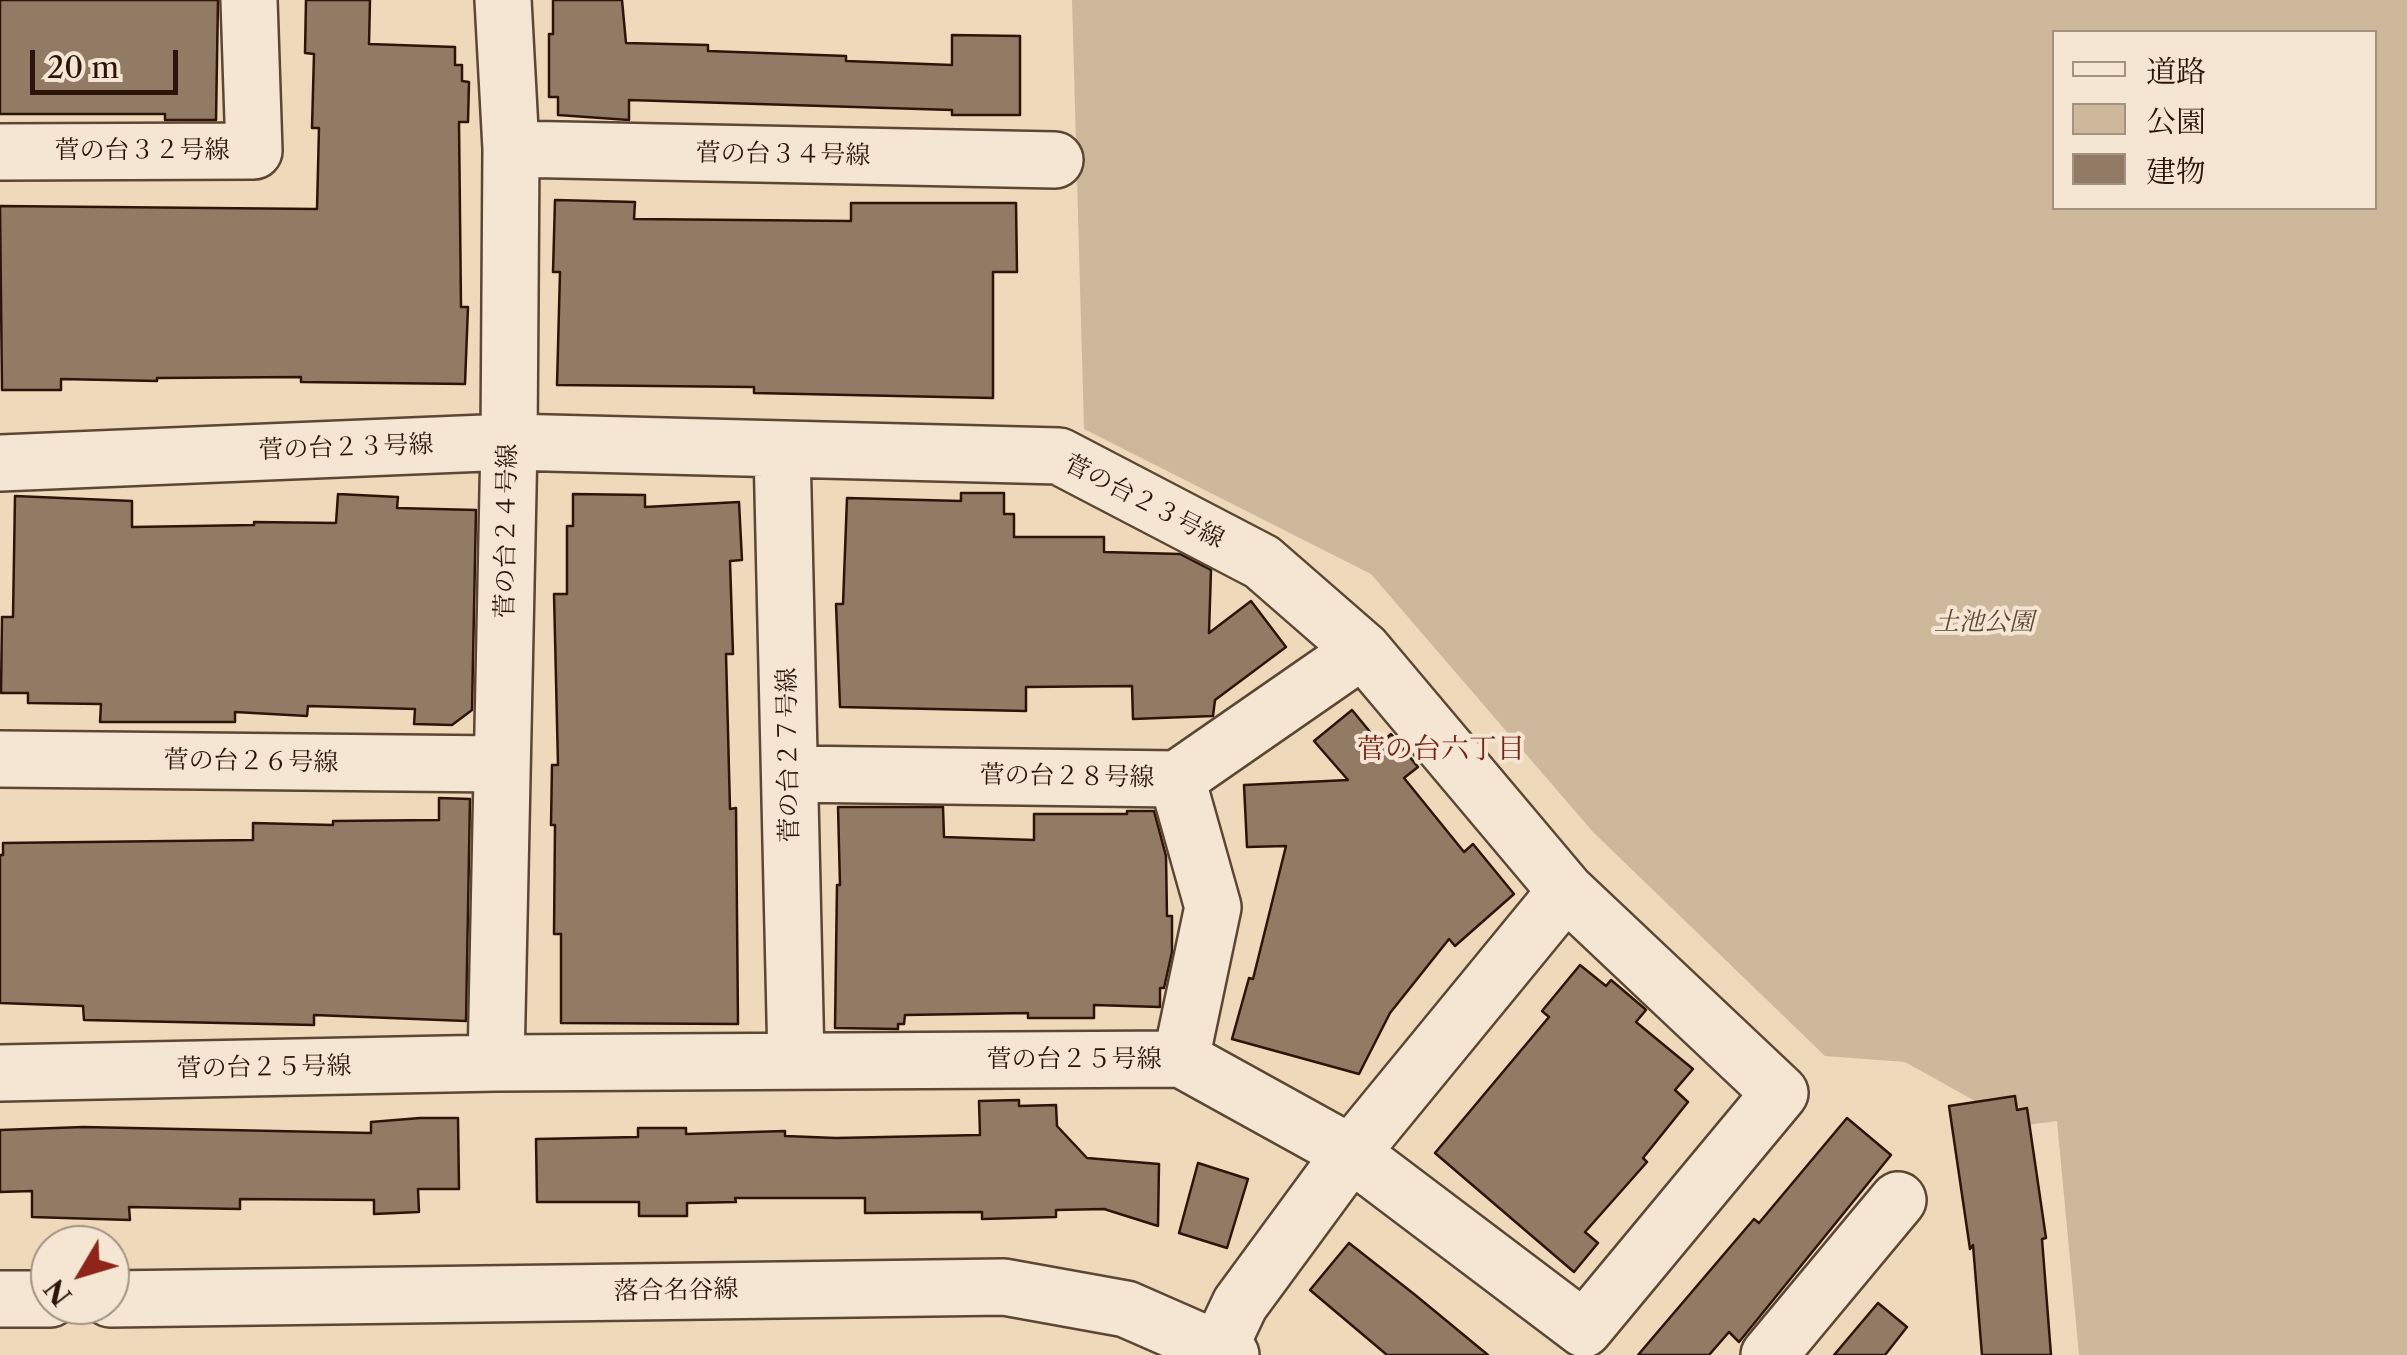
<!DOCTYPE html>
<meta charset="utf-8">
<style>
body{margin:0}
#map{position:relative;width:2407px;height:1355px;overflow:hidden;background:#eed9ba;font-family:"Libre Caslon Text","Noto Serif JP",serif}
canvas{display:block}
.legend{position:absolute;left:2052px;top:30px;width:325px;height:180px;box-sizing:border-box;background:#f4e6d2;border:2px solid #a49281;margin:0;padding:12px 18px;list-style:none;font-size:30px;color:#2c1508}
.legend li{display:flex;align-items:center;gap:20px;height:50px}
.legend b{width:50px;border:2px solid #a49281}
.north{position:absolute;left:30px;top:1225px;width:100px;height:100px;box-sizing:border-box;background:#f4e6d2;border:2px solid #a49281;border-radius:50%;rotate:232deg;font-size:28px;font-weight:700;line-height:40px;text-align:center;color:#2c1508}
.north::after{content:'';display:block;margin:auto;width:35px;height:45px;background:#8f2418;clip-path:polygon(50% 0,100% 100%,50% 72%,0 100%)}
.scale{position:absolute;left:30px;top:50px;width:148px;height:45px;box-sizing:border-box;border:5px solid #2c1508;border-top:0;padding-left:12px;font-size:30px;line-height:35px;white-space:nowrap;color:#2c1508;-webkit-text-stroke:8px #f4e6d2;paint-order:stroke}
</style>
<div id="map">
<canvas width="2407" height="1355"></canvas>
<ul class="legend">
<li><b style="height:12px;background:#f4e6d2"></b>道路</li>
<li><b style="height:28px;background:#cdb89c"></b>公園</li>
<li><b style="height:28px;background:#917b65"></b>建物</li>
</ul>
<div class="north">N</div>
<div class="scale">20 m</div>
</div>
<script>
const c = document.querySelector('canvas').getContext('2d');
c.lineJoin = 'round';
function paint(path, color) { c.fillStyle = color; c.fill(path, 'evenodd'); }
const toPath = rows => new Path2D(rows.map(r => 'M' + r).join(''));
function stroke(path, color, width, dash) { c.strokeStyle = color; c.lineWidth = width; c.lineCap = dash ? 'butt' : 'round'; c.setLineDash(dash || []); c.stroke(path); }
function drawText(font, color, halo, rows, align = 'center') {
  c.font = font + ' "Libre Caslon Text","Noto Serif JP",serif'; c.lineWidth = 8; c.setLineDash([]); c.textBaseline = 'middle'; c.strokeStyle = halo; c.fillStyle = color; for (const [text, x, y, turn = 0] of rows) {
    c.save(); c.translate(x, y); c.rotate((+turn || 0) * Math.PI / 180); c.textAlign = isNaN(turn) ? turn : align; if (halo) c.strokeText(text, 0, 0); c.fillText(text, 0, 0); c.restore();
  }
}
const green = toPath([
 [1072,0,2407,0,2407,1355,2079,1355,2057,1121,2020,1126,1905,1062,1825,1056,1593,832,1371,574,1084,429],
 [2054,32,2374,32,2374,208,2054,208]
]);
const building = toPath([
 [0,0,218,0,216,120,165,120,165,114,0,114,0,0],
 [306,0,370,0,369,44,455,47,455,65,462,65,462,81,469,82,468,122,459,122,461,307,468,307,465,384,301,382,301,377,157,378,157,381,61,379,61,390,2,390,0,206,317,209,319,128,312,128,314,54,305,53,306,0],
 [553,0,622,0,626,43,708,45,708,51,846,56,846,61,952,65,952,35,1020,36,1020,115,952,115,952,110,629,100,629,120,558,115,558,97,549,97,549,34,553,34,553,0],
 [555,200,635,202,634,219,851,221,851,203,1016,203,1017,272,993,272,993,398,754,393,754,387,557,385,560,272,553,272,555,200],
 [961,493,1004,493,1004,514,1014,514,1014,537,1104,537,1104,552,1180,554,1211,570,1209,633,1251,601,1286,647,1215,700,1213,716,1133,719,1132,686,1026,687,1026,711,840,707,836,604,843,604,847,498,961,501,961,493],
 [338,494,398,497,397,508,476,510,472,710,452,725,414,724,415,709,308,706,307,716,235,712,235,722,100,722,101,704,28,703,28,693,1,693,2,617,13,617,15,496,132,501,132,527,254,525,254,522,336,523,338,494],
 [573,494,645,495,645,507,739,502,742,560,730,561,733,654,726,654,730,809,736,808,738,1024,561,1023,561,934,554,934,555,825,551,825,552,765,558,765,554,594,567,594,567,526,573,526,573,494],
 [1352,710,1380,744,1391,734,1418,767,1404,778,1464,852,1473,844,1514,894,1455,946,1449,939,1390,1013,1359,1074,1232,1039,1249,978,1253,979,1286,846,1247,847,1244,785,1348,780,1314,741,1352,710],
 [439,798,470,799,466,1021,314,1015,314,1025,84,1020,83,1006,0,1003,0,855,3,855,3,843,253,840,253,823,333,825,333,821,439,820,439,798],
 [838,807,943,807,944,837,1034,840,1034,814,1127,814,1127,811,1154,811,1166,856,1167,916,1172,916,1172,952,1164,988,1160,988,1160,1007,1094,1005,1094,1018,1028,1018,1028,1013,905,1015,904,1024,898,1024,898,1029,835,1028,837,885,840,885,838,807],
 [1580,965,1606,986,1611,980,1644,1008,1646,1010,1636,1022,1693,1069,1675,1090,1688,1102,1643,1158,1647,1162,1585,1232,1598,1243,1574,1272,1435,1153,1549,1017,1542,1011,1580,965],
 [2015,1096,2017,1110,2027,1108,2046,1238,2042,1239,2051,1355,1982,1355,1973,1245,1970,1249,1949,1106,2015,1096],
 [1019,1100,1019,1106,1056,1105,1057,1126,1087,1158,1159,1164,1158,1226,1104,1209,1056,1210,1056,1217,982,1219,982,1212,865,1213,865,1198,735,1198,736,1202,687,1203,687,1216,639,1216,639,1202,537,1202,536,1139,638,1137,638,1128,686,1128,686,1134,785,1131,785,1136,836,1138,980,1135,979,1101,1019,1100],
 [420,1118,458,1118,459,1189,418,1189,419,1212,374,1214,374,1200,240,1199,240,1209,129,1207,130,1220,32,1217,32,1191,0,1192,0,1130,83,1127,371,1133,371,1122,420,1118],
 [1847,1118,1891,1155,1739,1342,1729,1332,1709,1355,1638,1355,1754,1219,1759,1223,1847,1118],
 [1198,1163,1248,1179,1227,1248,1179,1233,1198,1163],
 [1349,1243,1414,1294,1488,1355,1387,1355,1310,1290,1349,1243],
 [1878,1303,1907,1327,1885,1355,1834,1355,1878,1303]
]);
const minor = toPath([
 [511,149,1055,160],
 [0,152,254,151,249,0],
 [782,449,796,1061],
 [0,463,509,442,1059,456,1262,562,1363,650,1566,891,1351,1153,1240,1304,1216,1355],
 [0,759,502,764],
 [790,774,1177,779,1363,650],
 [1177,779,1213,907,1181,1059],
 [496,1063,509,442,511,149,503,0],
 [0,1073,496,1063,1181,1059,1351,1153,1584,1329,1780,1093,1566,891],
 [1769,1355,1898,1200]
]);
const tertiary = toPath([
 [0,1299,50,1299],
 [110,1299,1004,1287,1126,1309,1231,1355]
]);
const streetNames = [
 ["菅の台３２号線",142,151],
 ["菅の台３４号線",783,155,1],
 ["菅の台２３号線",346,448,-2],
 ["菅の台２３号線",1144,502,27],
 ["菅の台２４号線",507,531,-89],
 ["菅の台２７号線",789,755,-91],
 ["菅の台２６号線",251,762,1],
 ["菅の台２８号線",1067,777,1],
 ["菅の台２５号線",1074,1060],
 ["菅の台２５号線",264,1068,-1],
 ["落合名谷線",676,1291,-1]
];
const parkNames = [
 ["土池公園",1984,623]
];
const neighbourhoodNames = [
 ["菅の台六丁目",1441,750]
];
paint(green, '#cdb89c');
paint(building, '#917b65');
stroke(building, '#2c1508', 2.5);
stroke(minor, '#5c4634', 60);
stroke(tertiary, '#5c4634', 60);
stroke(minor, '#f4e6d2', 55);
stroke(tertiary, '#f4e6d2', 55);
drawText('25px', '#2c1508', '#f4e6d2', streetNames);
drawText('italic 25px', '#5c4634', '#f4e6d2', parkNames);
drawText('28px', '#7a1f14', '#f4e6d2', neighbourhoodNames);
</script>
